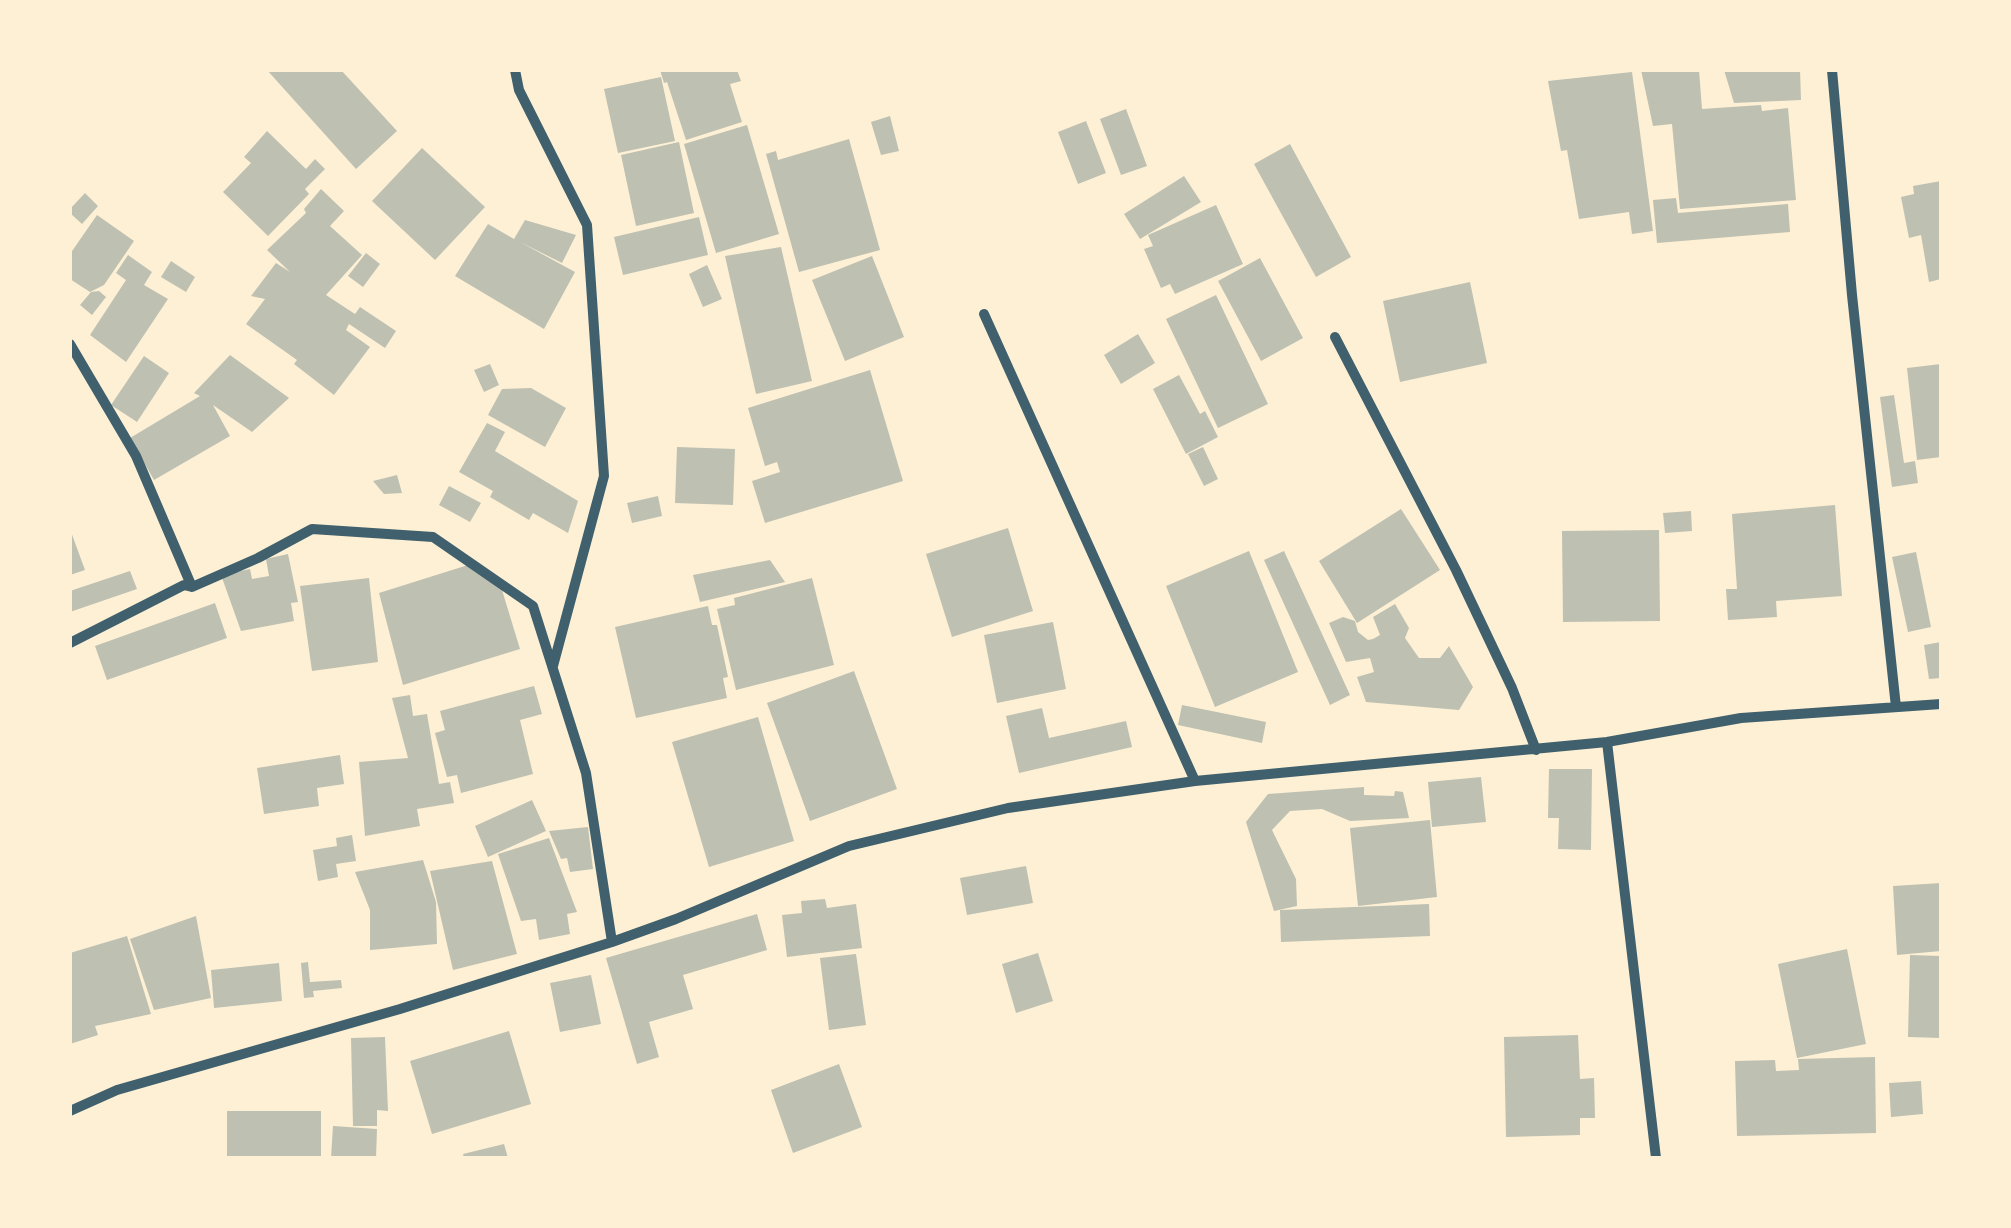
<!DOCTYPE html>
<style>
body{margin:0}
#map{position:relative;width:2011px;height:1228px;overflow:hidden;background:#fdf0d5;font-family:Roboto,sans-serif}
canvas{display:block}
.frame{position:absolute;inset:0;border:72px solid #fdf0d5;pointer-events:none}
</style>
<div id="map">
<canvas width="2011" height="1228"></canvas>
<div class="frame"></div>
</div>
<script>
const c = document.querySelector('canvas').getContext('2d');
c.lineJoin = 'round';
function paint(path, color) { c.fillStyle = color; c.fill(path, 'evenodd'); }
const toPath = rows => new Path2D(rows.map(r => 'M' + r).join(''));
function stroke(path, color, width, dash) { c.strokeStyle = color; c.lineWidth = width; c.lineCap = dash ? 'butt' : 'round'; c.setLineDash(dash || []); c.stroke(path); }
const building = toPath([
 [267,70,341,70,397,131,356,169],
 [660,70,737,70,741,81,730,84,742,122,686,140,667,82,664,83],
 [1641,70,1699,70,1702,109,1761,105,1762,111,1788,108,1796,200,1680,209,1672,124,1653,126],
 [1724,70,1800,70,1801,100,1734,103],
 [1632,72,1653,231,1632,234,1629,212,1579,219,1567,150,1561,151,1548,81],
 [661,77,675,141,618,153,604,89],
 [1126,109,1147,166,1121,175,1100,119],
 [890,116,899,151,881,155,871,122],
 [1086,121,1106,173,1078,184,1058,132],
 [747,125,779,234,716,253,684,144],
 [267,131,306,169,315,159,325,169,305,189,309,194,268,236,223,192,251,163,244,157],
 [849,139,880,250,799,272,766,154,776,151,778,160],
 [679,142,694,213,636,226,621,155],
 [1290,144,1351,257,1316,277,1254,164],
 [422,148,485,207,435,260,372,201],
 [1184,176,1201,202,1140,239,1124,214],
 [1941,181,1941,279,1929,282,1921,235,1909,238,1901,197,1914,194,1913,186],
 [321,189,344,211,330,226,362,255,326,295,355,314,360,307,396,331,385,348,349,324,346,330,370,347,334,395,294,364,297,360,246,324,265,299,251,296,276,263,290,272,267,250,306,213,304,209],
 [85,193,98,206,82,224,70,213,70,209],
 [1676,198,1678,213,1788,204,1790,232,1657,243,1653,200],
 [1216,205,1243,264,1175,294,1170,284,1161,288,1144,249,1153,246,1148,235],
 [97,215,134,241,104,285,90,292,70,279,70,254],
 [699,217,708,255,623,275,614,237],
 [525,220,576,235,562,263,520,242,575,272,544,329,455,276,488,224,514,239],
 [781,247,812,381,756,394,725,256],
 [366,253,380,264,363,287,348,276],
 [128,255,152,272,144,285,168,299,126,362,90,335,126,280,116,273],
 [872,256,904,337,845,361,812,280],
 [1260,258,1303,338,1261,361,1218,281],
 [171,261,195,277,186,292,161,277],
 [707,265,722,299,703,307,689,274],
 [1470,282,1487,363,1400,382,1383,301],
 [99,291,106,297,92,315,80,305,91,292],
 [1216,295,1268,404,1218,428,1166,319],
 [1138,334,1155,363,1121,384,1104,355],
 [230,355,289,398,252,432,213,405,230,436,154,480,130,438,200,396,194,393],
 [144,356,169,373,137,422,111,405],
 [490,364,499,385,484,392,474,370],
 [1941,364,1941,457,1917,460,1907,368],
 [870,370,903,481,765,523,752,481,780,472,777,462,765,466,748,408],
 [1179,375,1200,414,1205,411,1218,437,1186,454,1153,389],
 [531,388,566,408,545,447,488,415,502,389],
 [1894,395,1904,463,1915,461,1918,483,1892,487,1880,397],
 [487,423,505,432,495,451,578,501,568,533,533,513,529,520,490,497,493,491,459,472],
 [677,447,735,449,733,505,675,503],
 [1203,447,1218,479,1204,486,1188,454],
 [397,475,402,493,384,494,373,481],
 [449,486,481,503,470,522,439,505],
 [658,496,662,516,632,523,627,503],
 [1835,505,1842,596,1776,601,1777,617,1728,620,1726,589,1737,589,1732,514],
 [1401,509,1440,570,1357,623,1319,561],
 [1691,511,1692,531,1665,533,1663,513],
 [1008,528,1033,611,952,637,926,554],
 [70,529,85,570,70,575],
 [1659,530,1660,621,1563,622,1562,531],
 [1249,551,1298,672,1215,707,1166,586],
 [1284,551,1350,695,1330,705,1264,560],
 [1916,552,1931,627,1908,632,1892,557],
 [288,554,298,602,291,603,294,621,241,631,221,575,250,569,252,579,269,576,266,559],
 [770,560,785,582,700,602,693,575],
 [468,565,502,590,520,649,403,685,379,593],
 [130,571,137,589,70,612,70,591],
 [369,578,378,662,312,671,300,586],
 [812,578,834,665,736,690,717,609,735,605,734,598],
 [215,603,227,638,107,680,95,646],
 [1395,604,1409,628,1405,638,1419,658,1440,658,1449,646,1473,687,1459,710,1366,702,1357,677,1374,672,1370,658,1346,662,1329,623,1343,617,1355,621,1358,632,1368,640,1373,639,1380,635,1373,617],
 [708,606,712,625,717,625,728,677,723,678,727,698,636,718,615,627],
 [1053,622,1066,689,997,703,984,635],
 [1941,642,1941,678,1929,679,1924,645],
 [854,671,897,789,810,821,767,703],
 [534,686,542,714,520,720,533,774,461,793,457,775,447,777,435,733,445,730,440,711],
 [410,695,413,716,427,714,439,784,450,782,454,803,417,809,420,826,365,836,359,762,408,758,392,698],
 [1182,705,1266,722,1262,743,1178,725],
 [1042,708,1049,738,1126,721,1132,747,1019,773,1006,716],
 [758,717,794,841,709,867,672,742],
 [340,755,344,784,317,788,319,806,264,814,257,768],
 [1549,769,1592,769,1591,850,1558,849,1559,818,1548,818],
 [1481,777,1486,822,1432,827,1428,782],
 [1364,787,1364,795,1394,796,1395,791,1403,792,1409,818,1350,821,1322,809,1290,811,1272,830,1296,879,1297,906,1274,911,1246,822,1268,794],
 [532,800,546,831,488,857,475,826],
 [1430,820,1437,897,1358,906,1350,828],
 [588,827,593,869,570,872,567,858,561,859,549,831],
 [352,835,356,861,336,864,338,877,318,881,313,850,337,846,336,838],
 [549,838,577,912,567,914,570,934,539,940,536,919,521,921,498,854],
 [423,860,436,902,437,944,370,950,370,910,355,872],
 [492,861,517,954,453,970,430,871],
 [1026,866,1033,903,967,915,960,878],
 [1941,883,1941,951,1897,955,1893,886],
 [825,899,827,908,856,904,862,948,787,957,782,915,802,913,801,901],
 [1429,904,1430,936,1281,942,1280,910],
 [757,914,767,950,683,975,693,1009,649,1022,659,1057,637,1064,606,958],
 [196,916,211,998,154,1010,130,939],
 [127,936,151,1014,95,1026,98,1035,70,1044,70,953],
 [1847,949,1866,1044,1797,1058,1778,964],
 [1038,953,1053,1001,1016,1013,1002,964],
 [856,954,866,1025,829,1030,820,958],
 [1910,955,1941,956,1941,1038,1908,1037],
 [308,962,310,982,341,980,342,988,313,991,314,997,304,998,301,963],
 [279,963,282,1001,214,1008,211,970],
 [591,975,601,1024,560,1032,550,983],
 [509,1031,531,1104,432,1134,410,1061],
 [1578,1035,1580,1079,1594,1078,1595,1118,1580,1118,1580,1135,1506,1137,1504,1037],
 [385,1037,388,1111,377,1110,377,1126,353,1126,351,1038],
 [1875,1057,1876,1133,1737,1136,1735,1061,1775,1060,1776,1071,1799,1070,1798,1059],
 [839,1064,862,1127,793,1153,771,1090],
 [1921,1081,1923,1114,1891,1117,1889,1083],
 [227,1111,321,1111,321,1158,227,1158],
 [333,1126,377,1129,376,1158,331,1158],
 [504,1144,508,1158,464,1158,463,1154]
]);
const minor = toPath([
 [515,70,519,90,587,225,604,476,553,666],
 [1832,70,1852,295,1896,707],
 [984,314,1195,781],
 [1335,337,1456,570,1512,688,1536,750],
 [70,344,136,456,192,587],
 [70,643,184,585,192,587,258,558,312,529,433,537,533,606,586,773,612,942],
 [1607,742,1656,1158],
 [70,1111,117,1090,400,1009,612,942,676,919,849,846,1008,808,1195,781,1607,742,1741,718,1941,704]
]);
paint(building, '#bec0b2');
stroke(minor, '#3f606c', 10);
</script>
